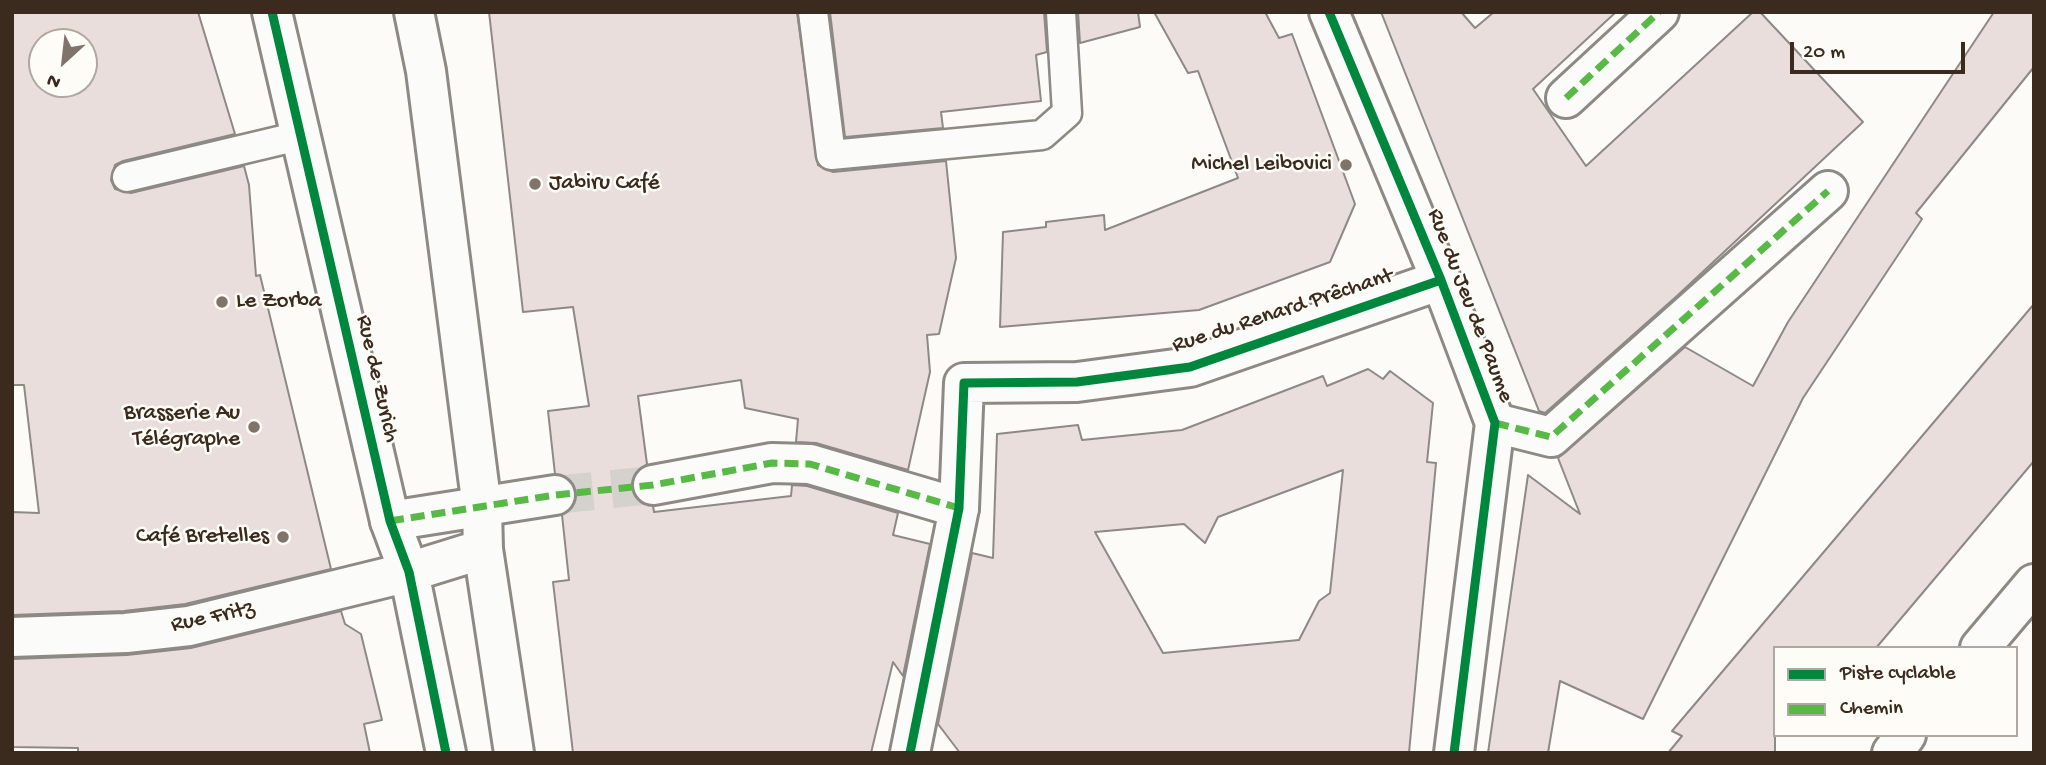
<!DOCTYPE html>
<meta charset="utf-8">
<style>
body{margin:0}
#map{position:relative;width:2046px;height:765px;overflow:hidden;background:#fcfbf8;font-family:"Gochi Hand",sans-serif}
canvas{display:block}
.frame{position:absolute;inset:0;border:14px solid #3b2a1e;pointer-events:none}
.legend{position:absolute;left:1773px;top:646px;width:245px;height:91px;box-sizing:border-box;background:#fdfcf7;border:2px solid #afa8a0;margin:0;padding:9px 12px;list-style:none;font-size:21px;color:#3b2a1e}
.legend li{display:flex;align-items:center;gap:14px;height:35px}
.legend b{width:35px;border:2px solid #afa8a0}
.north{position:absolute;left:28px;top:28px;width:70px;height:70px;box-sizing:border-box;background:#fdfcf7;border:2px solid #afa8a0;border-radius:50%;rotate:207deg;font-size:19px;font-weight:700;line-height:28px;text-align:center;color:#3b2a1e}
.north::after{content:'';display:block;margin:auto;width:24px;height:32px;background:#7f736a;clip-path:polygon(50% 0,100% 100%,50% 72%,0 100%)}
.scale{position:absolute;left:1790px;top:42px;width:175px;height:32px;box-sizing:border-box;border:4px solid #3b2a1e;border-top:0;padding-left:9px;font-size:21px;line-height:24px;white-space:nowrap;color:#3b2a1e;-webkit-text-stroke:5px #fdfcf7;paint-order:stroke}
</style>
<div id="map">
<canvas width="2046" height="765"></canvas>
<div class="frame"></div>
<ul class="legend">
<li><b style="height:9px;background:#00873e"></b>Piste cyclable</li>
<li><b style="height:9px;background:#58b947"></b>Chemin</li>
</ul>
<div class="north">N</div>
<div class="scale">20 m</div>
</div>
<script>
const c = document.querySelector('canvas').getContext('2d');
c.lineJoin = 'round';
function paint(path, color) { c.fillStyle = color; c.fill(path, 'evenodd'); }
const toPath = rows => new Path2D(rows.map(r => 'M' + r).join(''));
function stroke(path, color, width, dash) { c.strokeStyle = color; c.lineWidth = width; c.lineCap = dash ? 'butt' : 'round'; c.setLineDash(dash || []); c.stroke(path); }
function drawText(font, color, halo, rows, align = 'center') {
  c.font = font + ' "Gochi Hand",sans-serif'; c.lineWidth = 5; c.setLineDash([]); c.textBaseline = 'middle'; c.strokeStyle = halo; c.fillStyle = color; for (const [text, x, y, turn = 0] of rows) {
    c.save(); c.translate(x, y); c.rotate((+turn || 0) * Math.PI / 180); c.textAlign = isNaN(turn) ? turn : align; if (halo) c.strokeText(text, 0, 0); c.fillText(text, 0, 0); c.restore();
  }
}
const building = toPath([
 [12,12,198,12,235,134,123,161,115,165,111,180,115,189,131,193,244,166,249,185,256,276,260,275,331,569,185,604,124,611,12,615,12,512,39,513,24,385,12,385,12,12],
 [42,42,84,42,84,84,42,84,42,42],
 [489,12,797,12,818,165,833,172,946,161,956,258,939,334,927,335,930,372,908,470,816,443,796,442,798,419,745,408,741,380,638,396,647,464,633,477,631,488,637,500,653,506,654,512,791,496,792,485,807,486,898,513,893,535,930,544,903,676,893,662,871,753,573,753,553,582,569,580,562,515,575,503,577,492,572,481,555,474,548,411,589,406,573,307,523,312,489,12],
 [830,12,1044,12,1047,52,1036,55,1041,101,941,112,943,128,845,137,830,12],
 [1078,12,1138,12,1140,27,1080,43,1078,12],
 [1154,12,1265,12,1279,38,1292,34,1355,204,1330,262,1199,310,1000,327,1003,232,1046,227,1046,222,1104,215,1105,230,1238,178,1198,71,1188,73,1154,12],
 [1381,12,1461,12,1475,28,1494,12,1616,12,1533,89,1586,166,1753,12,1760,12,1863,122,1678,295,1545,413,1539,411,1381,12],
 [1994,12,2034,12,2034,67,1916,213,1922,219,1803,398,1643,719,1560,681,1548,753,1488,753,1528,475,1580,514,1558,458,1685,347,1753,386,1788,322,1994,12],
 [2034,304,2034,461,1876,648,1775,648,1775,753,1668,753,1682,736,1672,731,2034,304],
 [1368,369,1383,379,1390,371,1433,403,1427,462,1436,463,1409,753,960,753,938,724,972,553,993,558,997,434,1078,425,1082,440,1182,430,1323,376,1327,386,1368,369],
 [1343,470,1330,593,1319,601,1299,640,1163,653,1095,532,1184,524,1205,543,1218,517,1343,470],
 [341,611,345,624,361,634,382,720,364,724,370,753,78,753,78,748,12,747,12,659,127,655,191,648,341,611]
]);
const pedestrianTunnel = toPath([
 [555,495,653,485]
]);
const service = toPath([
 [813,12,831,155,1042,135,1067,113,1061,12],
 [127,177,299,136]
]);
const pedestrian = toPath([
 [1566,98,1659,12],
 [1495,423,1551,437,1828,191],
 [653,485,772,463,810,464,959,508],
 [390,521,555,495]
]);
const minor = toPath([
 [272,12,390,521,409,572,446,753],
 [414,12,426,71,482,508,483,549,514,753],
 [1329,12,1441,280,1495,423,1454,753],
 [12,637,126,633,189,626,409,572,483,549],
 [1980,648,2034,584],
 [910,753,959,508,964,383,1077,382,1190,367,1441,280],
 [1892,753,1906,735]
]);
const quiet = toPath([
 [1566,98,1659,12],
 [1495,423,1551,437,1828,191],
 [390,521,555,495,653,485,772,463,810,464,959,508]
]);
const cycleway = toPath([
 [272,12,390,521,409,572,446,753],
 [1329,12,1441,280,1495,423,1454,753],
 [910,753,959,508,964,383,1077,382,1190,367,1441,280]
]);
const markers = [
 [1346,165,7,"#7f736a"],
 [535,184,7,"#7f736a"],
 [222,302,7,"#7f736a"],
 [254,427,7,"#7f736a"],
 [283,537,7,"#7f736a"]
];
const poiNames = [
 ["Michel Leibovici",1332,165],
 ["Jabiru Café",549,184,"left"],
 ["Le Zorba",236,302,"left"],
 ["Brasserie Au",240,414],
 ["Télégraphe",240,440],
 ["Café Bretelles",269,537]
];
const streetNames = [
 ["Rue du Jeu de Paume",1469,306,69],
 ["Rue du Renard Prêchant",1283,312,-18],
 ["Rue de Zurich",376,379,77],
 ["Rue Fritz",213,618,-12]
];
paint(building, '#eadedc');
stroke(building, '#8d8985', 2);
stroke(pedestrianTunnel, '#d5d1cc', 38, [38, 19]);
stroke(service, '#8d8985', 33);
stroke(pedestrian, '#8d8985', 44);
stroke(minor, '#8d8985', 44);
stroke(service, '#fbfbf9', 28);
stroke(pedestrian, '#fbfbf9', 38);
stroke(minor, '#fbfbf9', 38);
stroke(quiet, '#58b947', 7, [14, 7]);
stroke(cycleway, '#00873e', 9);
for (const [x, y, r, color] of markers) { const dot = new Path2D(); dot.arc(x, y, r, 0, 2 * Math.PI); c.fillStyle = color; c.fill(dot); stroke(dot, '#fdfcf7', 2.5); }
drawText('23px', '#3b2a1e', '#fdfcf7', poiNames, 'right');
drawText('23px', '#3b2a1e', '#fdfcf7', streetNames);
</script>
